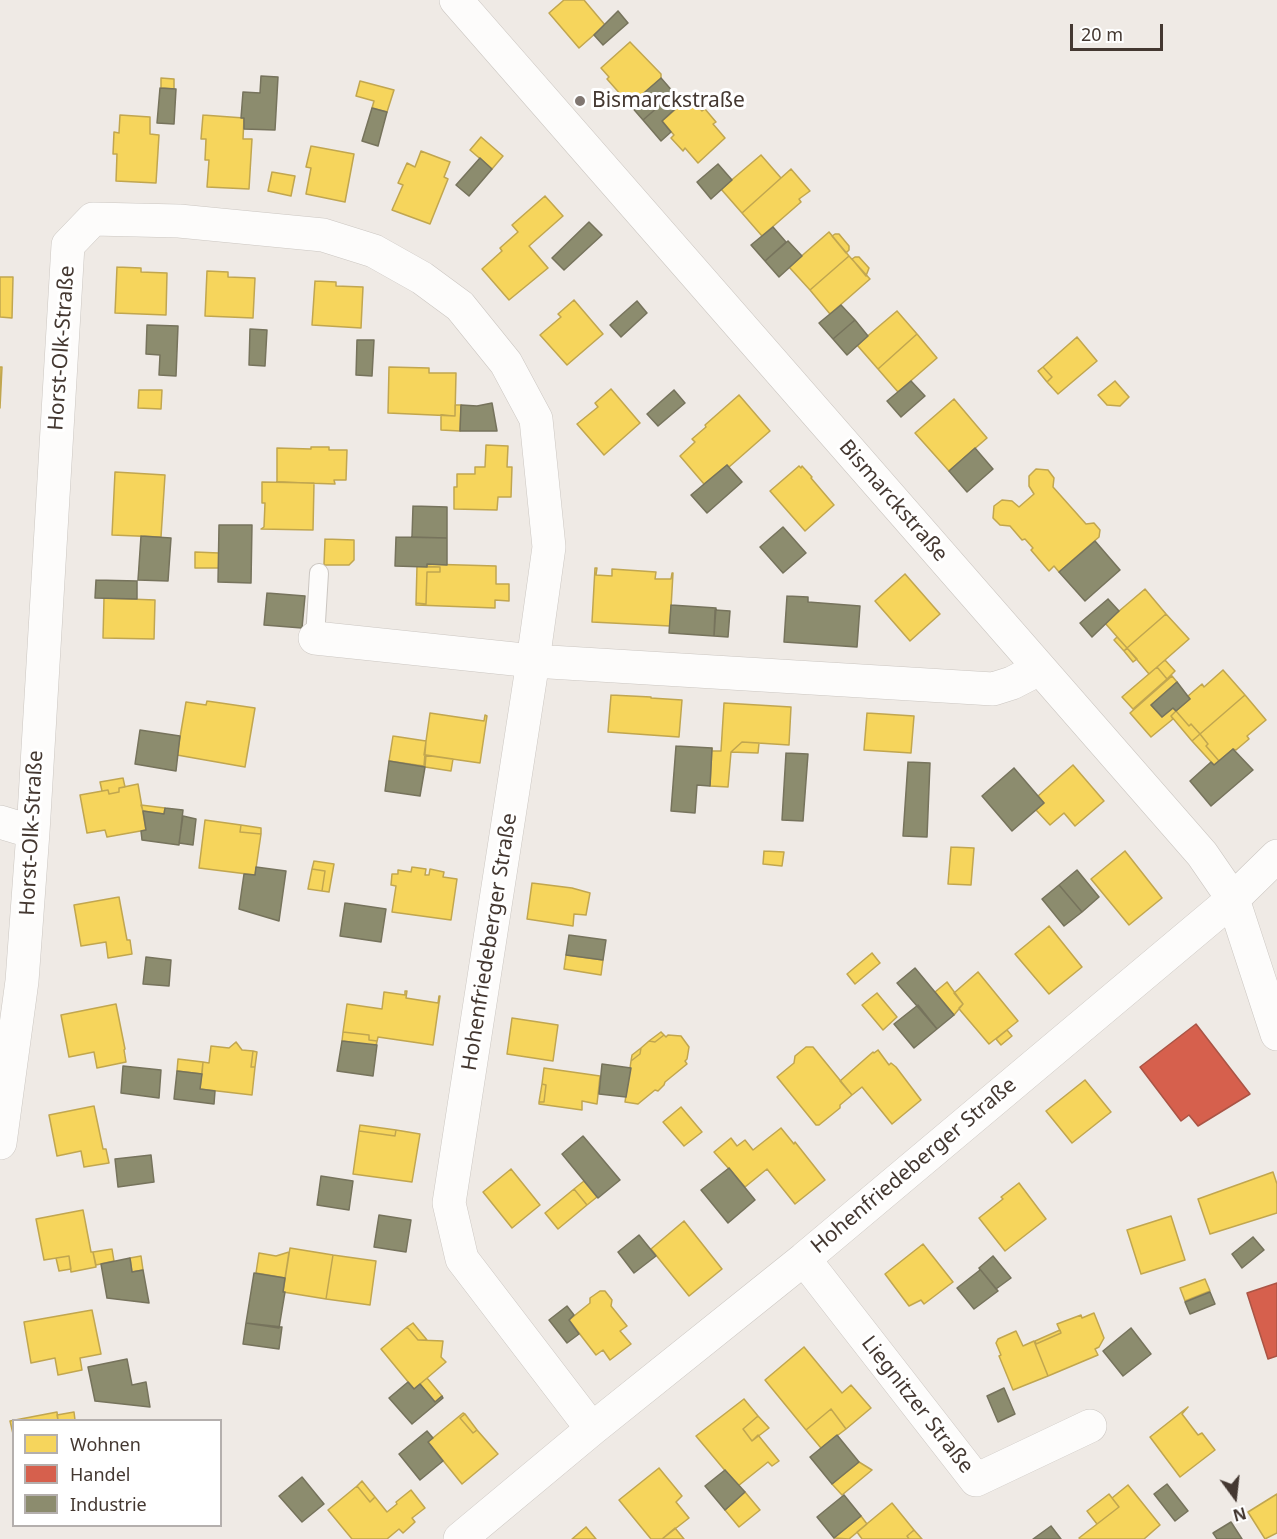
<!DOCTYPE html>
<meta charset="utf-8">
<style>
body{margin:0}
#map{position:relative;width:1277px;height:1539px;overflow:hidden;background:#efeae5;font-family:"Noto Sans",sans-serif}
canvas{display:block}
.legend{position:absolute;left:12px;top:1419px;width:210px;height:108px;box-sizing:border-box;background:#fff;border:2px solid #b4afad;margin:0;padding:8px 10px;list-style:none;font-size:18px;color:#443831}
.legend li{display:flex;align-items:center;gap:12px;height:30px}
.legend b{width:30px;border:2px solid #b4afad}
.north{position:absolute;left:1205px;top:1467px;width:60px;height:60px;-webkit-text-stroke:4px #fff;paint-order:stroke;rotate:165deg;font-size:16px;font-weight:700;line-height:24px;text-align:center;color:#443831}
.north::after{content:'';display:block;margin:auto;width:21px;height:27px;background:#443831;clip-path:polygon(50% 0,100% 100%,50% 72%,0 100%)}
.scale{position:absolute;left:1070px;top:24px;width:93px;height:27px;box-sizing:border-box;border:3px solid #443831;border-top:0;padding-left:8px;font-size:18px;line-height:21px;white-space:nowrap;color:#443831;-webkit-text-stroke:4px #fff;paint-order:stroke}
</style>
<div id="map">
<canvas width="1277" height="1539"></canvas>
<ul class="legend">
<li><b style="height:16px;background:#f6d55c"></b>Wohnen</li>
<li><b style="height:16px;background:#d6604d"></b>Handel</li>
<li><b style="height:16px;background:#8c8c6e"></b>Industrie</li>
</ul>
<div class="north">N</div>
<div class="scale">20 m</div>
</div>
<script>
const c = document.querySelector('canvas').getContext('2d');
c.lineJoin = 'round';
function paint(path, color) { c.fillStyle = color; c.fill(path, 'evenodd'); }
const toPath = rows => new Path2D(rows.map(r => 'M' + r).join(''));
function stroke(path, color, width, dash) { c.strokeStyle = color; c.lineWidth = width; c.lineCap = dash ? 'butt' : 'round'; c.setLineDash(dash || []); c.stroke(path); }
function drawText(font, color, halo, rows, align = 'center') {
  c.font = font + ' "Noto Sans",sans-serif'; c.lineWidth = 6; c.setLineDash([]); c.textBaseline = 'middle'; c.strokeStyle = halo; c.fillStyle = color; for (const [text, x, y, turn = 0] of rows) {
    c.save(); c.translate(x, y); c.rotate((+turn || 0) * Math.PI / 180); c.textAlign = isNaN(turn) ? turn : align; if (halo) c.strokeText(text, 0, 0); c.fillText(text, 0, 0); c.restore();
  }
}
const homes = toPath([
 [564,0,584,0,605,25,579,48,549,13,564,0],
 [630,42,661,74,661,80,633,104,624,94,622,96,607,79,609,77,601,68,630,42],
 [161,78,174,79,174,89,161,88,161,78],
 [360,81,394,90,387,112,372,108,374,101,356,96,360,81],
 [690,97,702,111,705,109,716,122,713,124,725,138,698,163,685,148,683,151,671,138,674,135,662,121,690,97],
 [120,115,150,117,150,134,159,135,156,183,116,181,117,154,113,154,114,132,119,133,120,115],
 [203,115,244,118,243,139,252,139,249,189,207,187,209,160,205,160,206,139,201,139,203,115],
 [481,137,503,156,492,169,470,150,481,137],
 [311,146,354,154,345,202,306,194,311,168,306,167,311,146],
 [421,151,450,162,444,177,448,179,430,224,392,210,403,185,398,183,407,163,415,167,421,151],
 [761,155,781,178,742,213,721,189,761,155],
 [791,169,810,191,799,199,801,202,762,236,742,213,791,169],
 [272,172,295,176,291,196,268,191,272,172],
 [545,196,563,216,529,246,548,268,509,300,482,269,502,251,500,248,518,232,512,225,545,196],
 [829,232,849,256,810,290,789,267,829,232],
 [835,234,839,234,849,246,849,250,846,253,832,236,835,234],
 [849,256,870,279,830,314,810,290,849,256],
 [855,257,859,257,869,268,866,276,852,259,855,257],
 [117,267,141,268,141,272,167,273,166,315,115,313,117,267],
 [207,271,228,272,228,277,255,278,253,318,205,316,207,271],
 [0,277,13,277,12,318,0,317,0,277],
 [315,281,336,282,336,286,363,287,361,328,312,325,315,281],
 [574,300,603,334,567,365,540,335,561,317,558,314,574,300],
 [897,311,917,334,878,369,857,345,897,311],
 [917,334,937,358,898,392,878,369,917,334],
 [1077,337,1097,361,1058,394,1047,382,1052,377,1043,367,1077,337],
 [0,367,2,367,0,408,0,367],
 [389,367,429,368,429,373,456,373,455,416,388,413,389,367],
 [1043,367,1052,377,1047,382,1038,371,1043,367],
 [1115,381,1129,397,1120,406,1107,405,1098,395,1115,381],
 [611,389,640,423,604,455,577,424,598,407,595,403,611,389],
 [139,390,162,390,161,409,138,408,139,390],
 [739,395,770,431,729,467,727,465,704,484,680,456,695,442,692,439,706,427,705,425,739,395],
 [954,399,987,438,949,471,915,433,954,399],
 [455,405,461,405,460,431,441,430,441,415,455,416,455,405],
 [486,445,508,446,507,467,512,467,511,497,498,497,497,510,454,509,454,487,457,487,457,474,475,474,475,467,485,467,486,445],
 [311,447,329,447,329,450,347,450,346,480,334,480,335,484,277,482,277,448,311,449,311,447],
 [799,466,801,468,802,466,812,477,811,478,834,505,805,531,770,491,799,466],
 [1036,469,1048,470,1054,478,1053,487,1086,524,1094,523,1100,530,1099,537,1059,572,1054,566,1049,571,1031,550,1033,548,1025,539,1022,540,1010,526,1000,525,993,518,994,506,1002,500,1012,501,1019,507,1034,494,1029,486,1029,476,1036,469],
 [115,472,165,475,161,537,112,535,115,472],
 [262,482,314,483,313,530,261,529,264,527,265,503,262,503,262,482],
 [325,539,354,540,354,560,349,565,324,565,325,539],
 [195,552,219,553,219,568,195,568,195,552],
 [427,564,496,566,496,584,509,584,509,601,495,600,495,608,416,605,416,603,426,604,427,572,440,572,440,567,427,567,427,564],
 [417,566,440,567,440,572,427,572,426,604,416,603,417,566],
 [595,568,597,568,596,575,612,576,612,569,656,572,655,579,671,579,672,573,673,573,670,626,592,622,595,568],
 [905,574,940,614,910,641,875,601,905,574],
 [1145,589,1166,614,1127,648,1105,623,1145,589],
 [104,598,155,600,154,639,103,638,104,598],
 [1166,614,1189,639,1149,674,1127,648,1166,614],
 [1117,637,1127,648,1124,651,1114,640,1117,637],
 [1127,648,1137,659,1133,662,1124,651,1127,648],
 [1165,660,1175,671,1167,679,1157,667,1165,660],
 [1157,667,1167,679,1133,709,1122,697,1157,667],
 [1223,670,1245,695,1200,734,1191,724,1189,726,1176,711,1190,699,1188,696,1202,684,1204,687,1223,670],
 [1172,676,1177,682,1151,705,1162,717,1173,708,1176,711,1171,716,1173,719,1151,737,1130,713,1172,676],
 [611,695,651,697,651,698,682,700,679,737,608,732,611,695],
 [1245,695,1266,720,1247,736,1249,739,1236,750,1233,749,1219,761,1206,746,1208,744,1200,734,1245,695],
 [207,701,255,708,245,767,177,755,186,702,206,705,207,701],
 [724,703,791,707,789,745,742,742,731,752,728,787,710,786,712,748,712,751,721,751,724,703],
 [1176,711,1189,726,1191,724,1200,734,1192,741,1171,716,1176,711],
 [430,713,484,721,485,715,487,716,480,763,424,755,430,713],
 [867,713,914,716,911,753,864,750,867,713],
 [1200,734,1208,744,1206,746,1219,761,1214,765,1192,741,1200,734],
 [393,736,426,741,424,766,389,761,393,736],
 [742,742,759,743,758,753,731,752,742,742],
 [426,755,453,759,451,771,425,767,426,755],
 [1073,765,1104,801,1075,826,1064,813,1050,825,1036,810,1044,803,1038,796,1073,765],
 [123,778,125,787,119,788,119,792,109,794,108,790,102,791,100,782,123,778],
 [138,784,146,830,107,837,105,830,87,833,80,795,108,790,109,794,119,792,119,788,138,784],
 [141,805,165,808,164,814,143,811,141,805],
 [205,820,241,825,240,832,261,834,255,875,199,868,205,820],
 [241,825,261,828,261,834,240,832,241,825],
 [951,847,974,848,971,885,948,884,951,847],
 [764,851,784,852,782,866,763,864,764,851],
 [1125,851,1162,898,1129,925,1091,879,1125,851],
 [314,861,334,864,329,892,322,891,325,871,312,869,314,861],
 [412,867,426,869,425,875,429,875,430,869,444,872,443,877,457,879,451,920,392,912,396,886,391,885,392,874,398,874,398,870,411,872,412,867],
 [312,869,325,871,322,891,308,889,312,869],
 [532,883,572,888,590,893,586,915,574,914,573,926,527,919,532,883],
 [119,897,127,940,130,940,132,954,108,958,106,942,81,946,74,905,119,897],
 [1049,926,1082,967,1049,994,1015,954,1049,926],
 [872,953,880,963,855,984,847,974,872,953],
 [566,955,603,960,601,975,564,969,566,955],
 [978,972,1018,1021,989,1044,960,1010,959,1008,963,1004,954,993,978,972],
 [947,982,963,1004,954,1015,935,992,947,982],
 [405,991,407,991,406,998,438,1003,439,996,440,996,433,1045,378,1037,376,1046,377,1041,369,1040,369,1035,343,1032,347,1004,382,1009,384,992,405,995,405,991],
 [877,993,897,1017,883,1030,862,1005,877,993],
 [116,1004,125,1049,124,1050,126,1062,97,1068,94,1052,69,1057,61,1015,116,1004],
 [512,1018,558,1025,553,1061,507,1054,512,1018],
 [1007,1030,1012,1036,1001,1045,996,1039,1007,1030],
 [343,1032,369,1035,369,1040,377,1041,376,1046,342,1041,343,1032],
 [661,1032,664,1035,655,1042,649,1041,661,1032],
 [664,1035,666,1037,668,1035,681,1036,689,1047,687,1059,685,1061,687,1064,665,1082,664,1085,658,1091,655,1090,638,1104,625,1102,631,1061,640,1054,641,1048,649,1041,655,1042,664,1035],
 [236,1042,242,1050,253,1051,251,1067,255,1067,252,1095,200,1089,203,1062,209,1063,211,1046,229,1048,236,1042],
 [806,1047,813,1047,852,1095,840,1105,840,1108,819,1125,816,1125,777,1077,794,1063,795,1056,806,1047],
 [641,1048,640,1054,631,1061,632,1055,641,1048],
 [878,1050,889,1065,891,1063,896,1067,921,1100,892,1124,862,1087,852,1095,840,1081,873,1052,874,1053,878,1050],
 [253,1051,257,1052,255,1067,251,1067,253,1051],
 [178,1059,203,1062,202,1074,177,1071,178,1059],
 [544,1068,600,1076,597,1104,582,1101,582,1110,539,1104,539,1102,544,1102,546,1085,542,1084,544,1068],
 [1085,1080,1111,1112,1072,1143,1046,1111,1085,1080],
 [542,1084,546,1085,544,1102,539,1102,542,1084],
 [94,1106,103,1149,106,1149,109,1163,84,1167,81,1151,57,1156,49,1115,94,1106],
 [681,1107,702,1132,684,1146,663,1122,681,1107],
 [360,1125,396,1130,395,1136,359,1131,360,1125],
 [781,1128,794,1144,795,1142,825,1180,795,1204,767,1169,745,1187,714,1152,731,1138,737,1146,745,1140,753,1150,781,1128],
 [396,1130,420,1134,412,1182,353,1174,359,1131,395,1136,396,1130],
 [511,1169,540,1205,512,1228,483,1192,511,1169],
 [1273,1172,1277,1184,1277,1213,1210,1234,1198,1199,1273,1172],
 [584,1181,597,1197,587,1205,574,1189,584,1181],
 [1019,1183,1046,1219,1005,1251,979,1218,1003,1199,1001,1197,1019,1183],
 [574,1189,587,1205,558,1229,545,1213,574,1189],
 [83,1210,91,1252,93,1252,96,1267,71,1272,69,1256,44,1260,36,1219,83,1210],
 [1171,1216,1185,1260,1141,1274,1127,1230,1171,1216],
 [684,1221,722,1269,689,1296,651,1249,684,1221],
 [923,1244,953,1282,924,1304,921,1300,909,1306,885,1274,923,1244],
 [290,1248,333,1255,326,1299,283,1292,290,1248],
 [112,1249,114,1261,96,1265,93,1252,112,1249],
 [289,1252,285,1278,256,1273,259,1253,276,1256,289,1252],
 [333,1255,376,1261,370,1305,326,1299,333,1255],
 [69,1256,71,1269,59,1271,56,1258,69,1256],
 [141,1256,143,1270,132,1272,130,1258,141,1256],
 [1205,1279,1210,1291,1185,1301,1180,1288,1205,1279],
 [600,1291,605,1291,612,1300,611,1306,627,1326,620,1331,631,1344,610,1360,603,1350,596,1355,569,1320,590,1303,590,1298,600,1291],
 [92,1310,101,1354,80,1358,82,1370,58,1375,55,1358,31,1363,24,1322,92,1310],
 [1094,1313,1104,1338,1099,1347,1095,1349,1098,1355,1048,1376,1034,1341,1036,1344,1061,1333,1057,1324,1081,1315,1082,1318,1094,1313],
 [413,1323,427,1340,418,1340,407,1327,413,1323],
 [407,1327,418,1340,443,1341,441,1357,446,1362,414,1389,381,1349,407,1327],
 [1060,1330,1061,1333,1036,1344,1035,1341,1060,1330],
 [1016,1331,1023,1346,1034,1341,1048,1376,1013,1390,999,1356,1001,1355,996,1343,998,1339,1016,1331],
 [804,1347,842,1393,851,1385,871,1408,846,1429,831,1409,806,1430,765,1380,804,1347],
 [427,1378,442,1396,435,1402,420,1384,427,1378],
 [744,1399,758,1416,743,1429,752,1441,758,1435,779,1461,772,1466,768,1462,738,1486,696,1436,744,1399],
 [1188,1407,1182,1414,1198,1435,1202,1433,1215,1450,1180,1477,1150,1437,1188,1407],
 [831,1409,846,1429,821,1448,806,1430,831,1409],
 [57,1412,58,1420,14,1420,14,1438,10,1421,57,1412],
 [74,1412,75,1420,58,1420,57,1415,74,1412],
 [463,1413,465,1414,460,1418,473,1433,477,1430,498,1454,462,1484,428,1442,463,1413],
 [465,1414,477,1430,473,1433,460,1418,465,1414],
 [758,1416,769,1428,752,1441,743,1429,758,1416],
 [859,1462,872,1470,842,1495,832,1484,859,1462],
 [659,1468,682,1496,676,1502,689,1518,662,1539,651,1539,619,1500,659,1468],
 [362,1481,375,1497,370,1502,357,1486,362,1481],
 [1128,1485,1160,1525,1144,1539,1080,1539,1079,1538,1119,1507,1112,1498,1128,1485],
 [357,1486,370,1502,375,1497,387,1512,397,1504,396,1502,411,1490,425,1508,412,1518,415,1522,403,1533,399,1529,387,1539,352,1539,328,1510,357,1486],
 [745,1492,760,1510,739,1527,725,1510,745,1492],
 [1109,1494,1119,1507,1097,1524,1087,1511,1109,1494],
 [1277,1494,1277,1533,1265,1539,1248,1512,1277,1494],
 [892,1503,914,1530,907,1536,909,1539,862,1539,857,1532,892,1503],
 [861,1516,867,1524,849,1539,834,1538,861,1516],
 [586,1527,596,1539,572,1539,586,1527],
 [675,1528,684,1539,662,1539,675,1528],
 [914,1530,922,1539,909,1539,907,1536,914,1530]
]);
const shops = toPath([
 [1196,1024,1250,1094,1198,1126,1189,1115,1181,1121,1140,1067,1196,1024],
 [1277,1283,1277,1356,1268,1359,1247,1293,1277,1283]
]);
const industry = toPath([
 [618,11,628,23,603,45,594,35,618,11],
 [261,76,278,77,275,130,244,129,244,118,241,118,243,92,260,93,261,76],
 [661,78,674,93,643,120,630,105,661,78],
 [160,88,176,89,174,124,157,123,160,88],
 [665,101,674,110,662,121,671,132,661,141,643,120,665,101],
 [372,108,387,112,378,146,362,141,372,108],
 [480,158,492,169,469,196,456,185,480,158],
 [718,164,732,180,711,199,697,182,718,164],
 [589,222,602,235,564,270,552,258,589,222],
 [773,227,786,242,765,261,751,245,773,227],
 [788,241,802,256,779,277,765,261,788,241],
 [637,301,647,313,621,337,610,325,637,301],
 [841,305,855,320,833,339,819,323,841,305],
 [855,320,868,336,847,355,833,339,855,320],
 [147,325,178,326,176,376,159,375,160,355,146,354,147,325],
 [250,329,267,330,265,366,249,365,250,329],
 [357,340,374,340,372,376,356,375,357,340],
 [911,381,925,396,901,417,887,401,911,381],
 [674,390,685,403,658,426,647,414,674,390],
 [492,403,497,431,460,431,461,405,477,406,492,403],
 [975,448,993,469,967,492,949,471,975,448],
 [727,465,742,482,707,513,691,495,727,465],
 [413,506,447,507,447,538,412,537,413,506],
 [219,525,252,525,251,583,218,582,219,525],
 [783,527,806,553,783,573,760,547,783,527],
 [141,536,171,538,168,581,138,580,141,536],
 [396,537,447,538,447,565,427,564,427,567,395,566,396,537],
 [1095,541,1120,570,1085,601,1059,572,1095,541],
 [96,580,137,581,137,599,95,598,96,580],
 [267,593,305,596,302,628,264,625,267,593],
 [787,596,808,597,808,602,860,606,857,647,784,642,787,596],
 [1108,599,1119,611,1092,637,1080,623,1108,599],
 [671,605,716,608,714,636,669,633,671,605],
 [715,610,730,611,728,637,714,636,715,610],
 [1177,682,1190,699,1176,711,1173,708,1162,717,1151,705,1177,682],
 [140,730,180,736,176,771,135,764,140,730],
 [676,746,712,748,710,786,697,785,695,813,671,811,676,746],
 [1233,749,1253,770,1211,806,1190,781,1211,762,1214,765,1233,749],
 [786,753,808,754,803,821,782,820,786,753],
 [389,761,425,767,420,796,385,791,389,761],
 [908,762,930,763,927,837,903,836,908,762],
 [1014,768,1044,803,1012,831,982,796,1014,768],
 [165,808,183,810,179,845,142,840,141,831,146,830,143,811,164,814,165,808],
 [183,816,196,819,193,845,179,843,183,816],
 [256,867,286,871,279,921,239,909,244,874,255,875,256,867],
 [1077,870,1099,897,1082,912,1059,885,1077,870],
 [1059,885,1082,912,1064,926,1042,899,1059,885],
 [345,903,386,909,381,942,340,936,345,903],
 [569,935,606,940,603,960,566,955,569,935],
 [146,957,171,960,169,986,143,984,146,957],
 [915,968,954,1015,937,1029,897,983,915,968],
 [918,1005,937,1029,914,1048,894,1024,918,1005],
 [342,1041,377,1045,373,1076,337,1071,342,1041],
 [602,1064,631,1068,626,1097,599,1094,602,1064],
 [123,1066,161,1070,159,1098,121,1093,123,1066],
 [177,1071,202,1074,200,1089,215,1091,214,1104,174,1099,177,1071],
 [583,1136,620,1180,598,1198,562,1154,583,1136],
 [151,1155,154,1182,118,1187,115,1159,151,1155],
 [729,1168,755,1200,728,1223,701,1190,729,1168],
 [321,1176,353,1181,349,1210,317,1205,321,1176],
 [379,1215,411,1220,406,1252,374,1247,379,1215],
 [639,1235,656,1256,634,1273,618,1252,639,1235],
 [1253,1237,1264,1250,1242,1268,1232,1254,1253,1237],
 [993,1256,1011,1278,996,1289,979,1268,993,1256],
 [130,1258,132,1272,143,1270,149,1303,107,1298,101,1264,130,1258],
 [979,1268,998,1291,974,1309,957,1288,980,1270,979,1268],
 [254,1273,285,1278,283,1292,285,1292,279,1328,246,1323,254,1273],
 [1210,1292,1215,1304,1190,1314,1185,1302,1210,1292],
 [567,1306,574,1315,569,1320,579,1334,567,1343,549,1320,567,1306],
 [246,1323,282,1327,279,1349,243,1344,246,1323],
 [1131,1328,1151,1354,1123,1376,1103,1351,1131,1328],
 [127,1359,132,1385,146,1382,150,1407,95,1401,88,1367,127,1359],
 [408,1382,414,1389,420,1384,435,1402,442,1396,443,1398,412,1424,389,1398,408,1382],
 [1004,1388,1015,1414,998,1422,987,1396,1004,1388],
 [427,1431,433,1438,428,1442,443,1461,420,1480,399,1454,427,1431],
 [837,1435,859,1462,832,1484,810,1457,837,1435],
 [725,1470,745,1492,725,1510,705,1486,725,1470],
 [302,1477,324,1504,302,1522,279,1496,302,1477],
 [1167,1484,1188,1511,1175,1521,1154,1494,1167,1484],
 [844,1495,861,1516,834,1538,817,1517,844,1495],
 [1231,1522,1242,1539,1217,1539,1213,1533,1231,1522],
 [1051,1526,1061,1539,1033,1539,1051,1526]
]);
const service = toPath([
 [315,638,319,573]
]);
const minor = toPath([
 [456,0,1202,854,1233,899,1277,1034],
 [315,638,533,661,993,689,1012,683,1039,669],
 [0,822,33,832],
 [0,1143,22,981,33,832,68,245,93,219,179,221,323,235,374,251,422,278,460,306,506,363,536,419,549,547,533,661,449,1203,462,1259,592,1429],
 [804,1259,976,1480,1090,1426],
 [460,1539,592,1429,804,1259,1233,899,1277,856]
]);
const markers = [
 [580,101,6,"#807670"]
];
const poiNames = [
 ["Bismarckstraße",592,101]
];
const streetNames = [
 ["Horst-Olk-Straße",62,348,-86],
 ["Bismarckstraße",893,501,49],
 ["Horst-Olk-Straße",32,833,-87],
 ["Hohenfriedeberger Straße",490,942,-81],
 ["Hohenfriedeberger Straße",914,1166,-40],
 ["Liegnitzer Straße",917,1405,52]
];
paint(homes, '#f6d55c');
stroke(homes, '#c1a64f', 1.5);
paint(shops, '#d6604d');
stroke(shops, '#aa5445', 1.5);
paint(industry, '#8c8c6e');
stroke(industry, '#76735c', 1.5);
stroke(service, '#cbc6c1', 20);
stroke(minor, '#cbc6c1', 34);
stroke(service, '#fdfcfb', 18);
stroke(minor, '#fdfcfb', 33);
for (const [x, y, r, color] of markers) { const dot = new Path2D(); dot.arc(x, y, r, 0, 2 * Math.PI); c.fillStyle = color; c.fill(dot); stroke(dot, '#fff', 2); }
drawText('21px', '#443831', '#fff', poiNames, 'left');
drawText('21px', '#443831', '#fff', streetNames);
</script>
